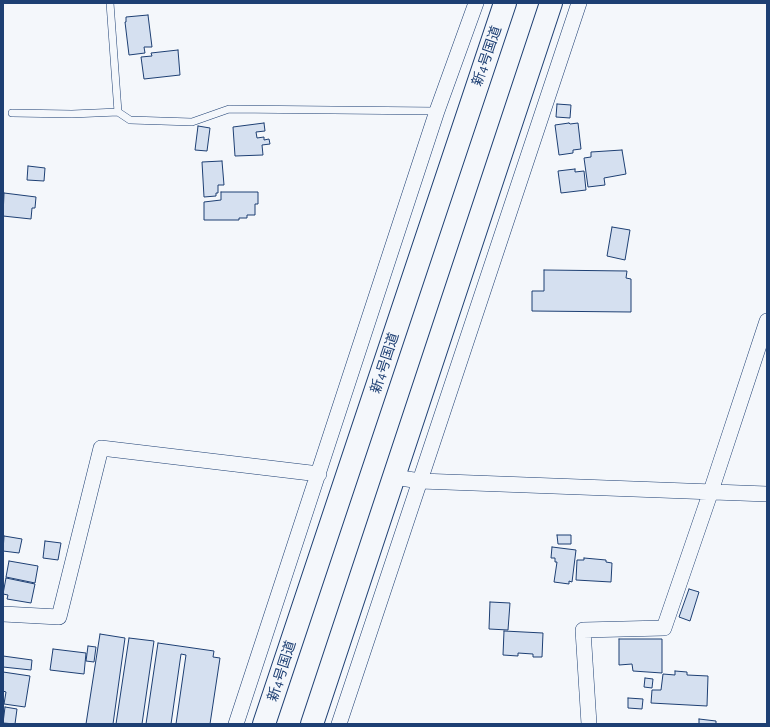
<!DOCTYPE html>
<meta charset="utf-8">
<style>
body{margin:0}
#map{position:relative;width:770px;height:727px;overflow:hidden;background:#f4f7fb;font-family:"Alegreya Sans",sans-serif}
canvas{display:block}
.frame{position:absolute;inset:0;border:4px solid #1d3f73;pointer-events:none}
</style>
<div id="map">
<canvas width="770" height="727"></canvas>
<div class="frame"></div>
</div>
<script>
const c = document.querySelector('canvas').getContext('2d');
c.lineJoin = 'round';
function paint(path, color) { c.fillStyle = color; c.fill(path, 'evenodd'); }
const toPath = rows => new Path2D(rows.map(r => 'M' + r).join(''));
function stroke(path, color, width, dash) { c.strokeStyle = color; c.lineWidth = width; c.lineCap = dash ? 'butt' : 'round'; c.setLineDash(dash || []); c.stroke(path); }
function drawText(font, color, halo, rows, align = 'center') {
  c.font = font + ' "Alegreya Sans","Noto Sans JP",sans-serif'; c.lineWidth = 3; c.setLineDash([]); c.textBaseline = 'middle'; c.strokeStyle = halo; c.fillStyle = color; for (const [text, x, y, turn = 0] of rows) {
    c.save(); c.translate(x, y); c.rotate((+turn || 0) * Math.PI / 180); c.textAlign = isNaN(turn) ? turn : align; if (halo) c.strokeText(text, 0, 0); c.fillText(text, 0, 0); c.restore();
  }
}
const building = toPath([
 [148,15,152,47,144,47,145,53,129,55,125,22,126,22,126,17,148,15],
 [178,50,180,75,144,79,141,57,152,56,151,53,178,50],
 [557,104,571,105,570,118,556,117,557,104],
 [264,123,265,131,256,132,257,138,264,137,264,140,269,139,270,144,262,145,263,155,235,156,233,127,264,123],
 [569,123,570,124,578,123,581,149,573,150,573,153,559,155,555,125,569,123],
 [198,126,210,128,207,151,195,150,198,126],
 [622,150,626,174,604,178,605,185,588,187,584,158,591,157,591,152,622,150],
 [222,161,224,185,218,185,218,193,216,193,216,196,204,197,202,162,222,161],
 [28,166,45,168,44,181,27,180,28,166],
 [575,169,575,172,584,171,586,190,561,193,558,171,575,169],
 [221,192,258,192,258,204,255,204,255,215,247,215,247,218,239,218,239,220,204,220,204,202,221,200,221,192],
 [4,193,36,197,35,208,32,208,31,219,3,216,4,193],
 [612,227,630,230,625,260,607,256,612,227],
 [544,270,627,271,626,278,631,279,631,312,532,311,532,291,544,291,544,270],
 [557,535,571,535,571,544,558,544,557,535],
 [4,536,22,539,19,553,3,551,4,536],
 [45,541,61,543,58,560,43,558,45,541],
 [552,547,576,550,572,582,569,581,569,584,554,582,557,562,555,562,555,558,551,558,552,547],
 [584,558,606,560,606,562,612,563,611,582,576,580,577,560,584,560,584,558],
 [9,561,38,566,35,583,6,577,9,561],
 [6,578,35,584,31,603,7,599,8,595,3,594,6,578],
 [689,589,699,592,690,621,679,617,689,589],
 [490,602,510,603,508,630,489,629,490,602],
 [504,631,543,633,542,657,533,657,533,654,518,653,518,656,503,655,504,631],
 [100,634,125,638,113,724,86,724,100,634],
 [129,638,154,641,142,724,116,724,129,638],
 [619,639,662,639,662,673,633,671,632,664,619,665,619,639],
 [158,643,214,651,213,657,220,658,210,724,176,724,186,655,181,654,171,724,146,724,158,643],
 [88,646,96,647,94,662,86,661,88,646],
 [53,649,86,653,84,674,50,670,53,649],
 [3,656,32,660,31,670,3,667,3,656],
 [675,671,687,672,687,675,708,676,707,706,651,703,652,690,661,690,663,674,675,675,675,671],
 [3,672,30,676,25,707,4,704,6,692,3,691,3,672],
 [645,678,653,679,652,688,644,687,645,678],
 [628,698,643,699,642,709,628,708,628,698],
 [5,707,17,709,15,724,3,723,5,707],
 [699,719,716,721,716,724,699,724,699,719]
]);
const lane = toPath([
 [110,3,118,112],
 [12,113,72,114,118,112,130,120,192,122,229,109,437,111]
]);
const street = toPath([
 [394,477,420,481,767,494],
 [3,614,59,617,101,448,319,474],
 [236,724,437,111,476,3],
 [339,724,579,3],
 [589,724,583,630,664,628,711,491,767,321]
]);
const highway = toPath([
 [264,724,505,3],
 [312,724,551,3]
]);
const streetNames = [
 ["新4号国道",487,56,-71],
 ["新4号国道",385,363,-72],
 ["新4号国道",282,671,-72]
];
paint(building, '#d5e0f0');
stroke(building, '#1d3f73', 1);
stroke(lane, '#1d3f73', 8);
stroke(street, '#1d3f73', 16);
stroke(highway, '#1d3f73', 24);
stroke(lane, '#f4f7fb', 7);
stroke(street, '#f4f7fb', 15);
stroke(highway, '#f4f7fb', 22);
drawText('14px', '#1d3f73', '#f4f7fb', streetNames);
</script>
